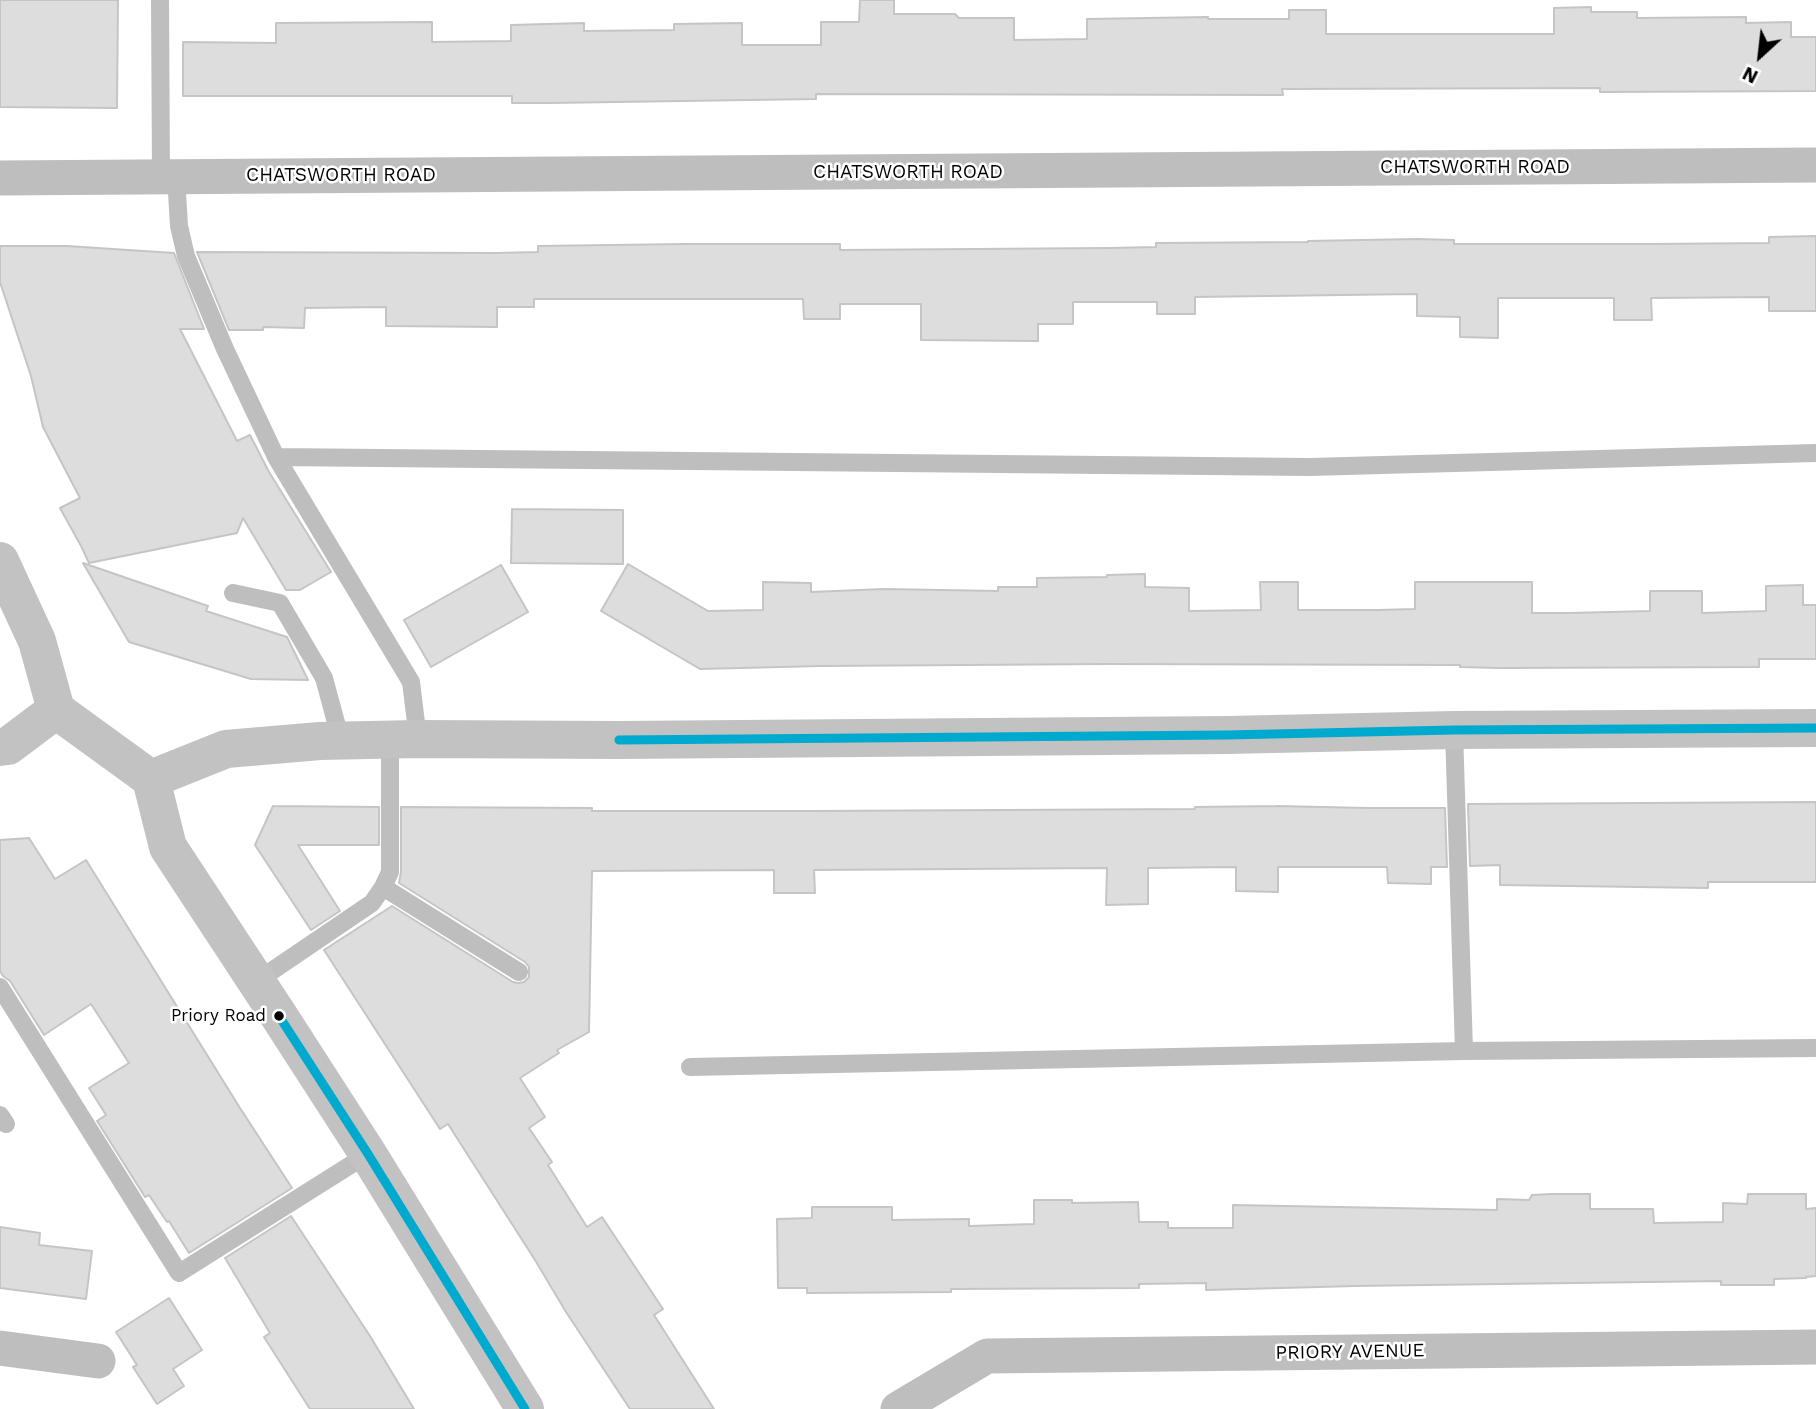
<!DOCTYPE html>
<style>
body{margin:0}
#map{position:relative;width:1816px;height:1409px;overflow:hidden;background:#fff;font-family:"Work Sans",sans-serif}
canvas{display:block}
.north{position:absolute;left:1725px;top:21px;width:70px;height:70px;-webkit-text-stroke:5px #fff;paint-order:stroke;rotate:207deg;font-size:19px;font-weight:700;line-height:28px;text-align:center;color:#000}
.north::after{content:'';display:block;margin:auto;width:24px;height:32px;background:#000;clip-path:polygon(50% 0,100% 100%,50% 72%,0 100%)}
</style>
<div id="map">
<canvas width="1816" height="1409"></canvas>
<div class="north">N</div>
</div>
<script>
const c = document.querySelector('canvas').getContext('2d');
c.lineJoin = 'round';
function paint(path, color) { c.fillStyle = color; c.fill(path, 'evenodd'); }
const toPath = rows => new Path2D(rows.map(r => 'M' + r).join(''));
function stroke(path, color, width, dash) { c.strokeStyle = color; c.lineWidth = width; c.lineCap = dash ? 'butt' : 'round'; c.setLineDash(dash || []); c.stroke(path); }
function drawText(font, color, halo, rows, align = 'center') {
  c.font = font + ' "Work Sans",sans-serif'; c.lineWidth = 5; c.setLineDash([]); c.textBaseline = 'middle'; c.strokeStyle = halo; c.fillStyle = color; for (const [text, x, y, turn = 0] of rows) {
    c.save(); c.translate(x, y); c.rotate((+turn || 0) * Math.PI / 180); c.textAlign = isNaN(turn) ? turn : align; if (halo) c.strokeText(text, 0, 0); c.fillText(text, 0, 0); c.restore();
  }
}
const building = toPath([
 [0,0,118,0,117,108,0,107,0,0],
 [860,0,894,0,894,14,955,14,959,18,1014,18,1014,40,1087,39,1087,19,1208,17,1208,19,1289,19,1289,10,1326,10,1326,34,1554,34,1554,8,1591,7,1591,12,1637,12,1637,18,1746,17,1746,23,1791,22,1791,37,1816,37,1816,91,1600,92,1600,88,1282,89,1283,95,816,94,816,99,549,103,512,103,512,96,183,96,183,42,276,43,276,23,432,22,432,42,511,41,511,25,584,23,584,31,674,30,674,24,742,23,742,45,821,45,821,22,859,22,860,0],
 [1816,236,1816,311,1769,311,1769,297,1651,298,1652,320,1614,320,1614,298,1498,298,1498,338,1460,337,1460,317,1417,316,1417,294,1195,297,1195,314,1157,314,1157,302,1073,302,1073,324,1038,324,1038,341,921,340,921,304,840,304,840,319,804,319,803,299,534,299,534,307,497,307,497,327,386,326,386,307,305,308,304,328,263,327,263,330,229,330,197,252,496,253,538,252,538,246,685,244,840,244,840,250,1110,248,1156,247,1156,243,1308,242,1308,241,1417,239,1454,240,1454,244,1651,244,1769,243,1769,237,1816,236],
 [0,246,67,246,174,253,204,329,180,329,237,441,250,435,269,472,331,572,300,590,286,590,243,518,237,533,89,563,81,546,60,508,80,498,43,427,31,376,0,282,0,246],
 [512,509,623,510,623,564,511,563,512,509],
 [83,563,208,606,206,611,287,637,308,680,251,679,129,642,83,563],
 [628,564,708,611,763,610,763,582,811,583,811,592,884,589,998,591,998,587,1037,587,1037,578,1107,577,1107,575,1145,574,1145,587,1189,588,1189,611,1261,610,1260,582,1298,582,1298,610,1378,610,1415,609,1415,582,1532,582,1532,613,1569,613,1650,611,1650,591,1702,591,1702,613,1766,611,1766,586,1803,585,1803,605,1816,605,1816,659,1759,659,1759,667,1498,668,1460,667,1460,665,1108,664,821,666,700,669,601,611,628,564],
 [501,565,528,612,431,667,404,620,501,565],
 [1816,802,1816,882,1708,882,1708,888,1500,885,1500,865,1470,866,1468,804,1816,802],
 [273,806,379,807,379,845,298,845,340,911,311,930,255,845,273,806],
 [1277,806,1367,808,1445,808,1447,867,1431,867,1431,884,1388,883,1387,867,1278,867,1278,892,1236,891,1236,867,1148,868,1148,904,1106,905,1107,868,814,870,815,893,774,893,774,870,592,871,589,1032,557,1050,559,1053,520,1078,545,1117,529,1128,552,1162,548,1165,587,1227,602,1217,663,1309,654,1315,714,1409,630,1409,566,1312,535,1260,448,1124,440,1129,324,950,392,906,513,982,518,983,524,982,529,977,529,967,525,962,399,883,401,872,401,807,592,808,592,811,814,811,1195,809,1195,807,1277,806],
 [29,838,55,879,86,860,240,1108,292,1188,189,1253,169,1221,167,1222,149,1195,145,1197,97,1121,106,1115,89,1088,129,1063,91,1004,44,1035,10,981,3,976,0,971,0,840,29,838],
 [1551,1194,1590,1194,1590,1209,1653,1209,1654,1223,1723,1222,1723,1203,1747,1204,1748,1194,1806,1194,1806,1209,1816,1208,1816,1276,1806,1277,1806,1278,1774,1279,1774,1285,1721,1285,1721,1281,1355,1286,1206,1290,1206,1283,1139,1284,1139,1288,951,1289,951,1292,807,1293,807,1288,778,1288,777,1219,812,1218,812,1207,892,1207,892,1220,969,1219,969,1226,1034,1224,1034,1200,1072,1200,1072,1203,1138,1202,1139,1222,1168,1222,1168,1228,1233,1228,1233,1205,1497,1210,1497,1199,1529,1200,1532,1195,1551,1194],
 [291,1216,370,1336,414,1409,310,1409,264,1337,270,1333,225,1258,291,1216],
 [0,1227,40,1233,39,1245,92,1251,86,1299,0,1288,0,1227],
 [169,1298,202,1350,173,1369,184,1386,157,1404,133,1367,137,1365,116,1332,169,1298]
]);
const lane = toPath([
 [160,0,161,176],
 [176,176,179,226,186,256,225,349,276,457,411,682,418,739],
 [276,457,1310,467,1816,453],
 [233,593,280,603,324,678,341,741],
 [1454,730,1464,1051],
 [383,887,519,972],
 [257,981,372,903,383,887,390,872,390,740],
 [0,987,179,1273,368,1154],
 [690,1067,1464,1051,1816,1048],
 [0,1115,6,1124]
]);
const street = toPath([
 [0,178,1816,165],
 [0,1348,98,1361],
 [898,1409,987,1356,1816,1347]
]);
const secondary = toPath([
 [0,561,37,641,56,710,151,779,168,847,279,1016,368,1154,525,1409],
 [0,747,8,746,56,710],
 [151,779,226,749,320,741,418,739,619,740,1227,735,1454,730,1816,728]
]);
const bus1 = toPath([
 [619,740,1227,735,1454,730,1816,728],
 [279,1016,368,1154,525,1409]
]);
const markers = [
 [279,1016,6,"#000"]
];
const busNames = [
 ["Priory Road",266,1016]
];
const streetNames = [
 ["CHATSWORTH ROAD",1475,167],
 ["CHATSWORTH ROAD",908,172],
 ["CHATSWORTH ROAD",341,175],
 ["PRIORY AVENUE",1350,1352,-1]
];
paint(building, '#ddd');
stroke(building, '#c5c5c5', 2);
stroke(lane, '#bebebe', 18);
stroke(street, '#bebebe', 35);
stroke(secondary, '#c2c2c2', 38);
stroke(bus1, '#00a9ce', 9);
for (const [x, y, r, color] of markers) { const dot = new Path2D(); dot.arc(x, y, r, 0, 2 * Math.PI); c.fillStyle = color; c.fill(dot); stroke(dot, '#fff', 2.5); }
drawText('17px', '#000', '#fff', busNames, 'right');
drawText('19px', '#000', '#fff', streetNames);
</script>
